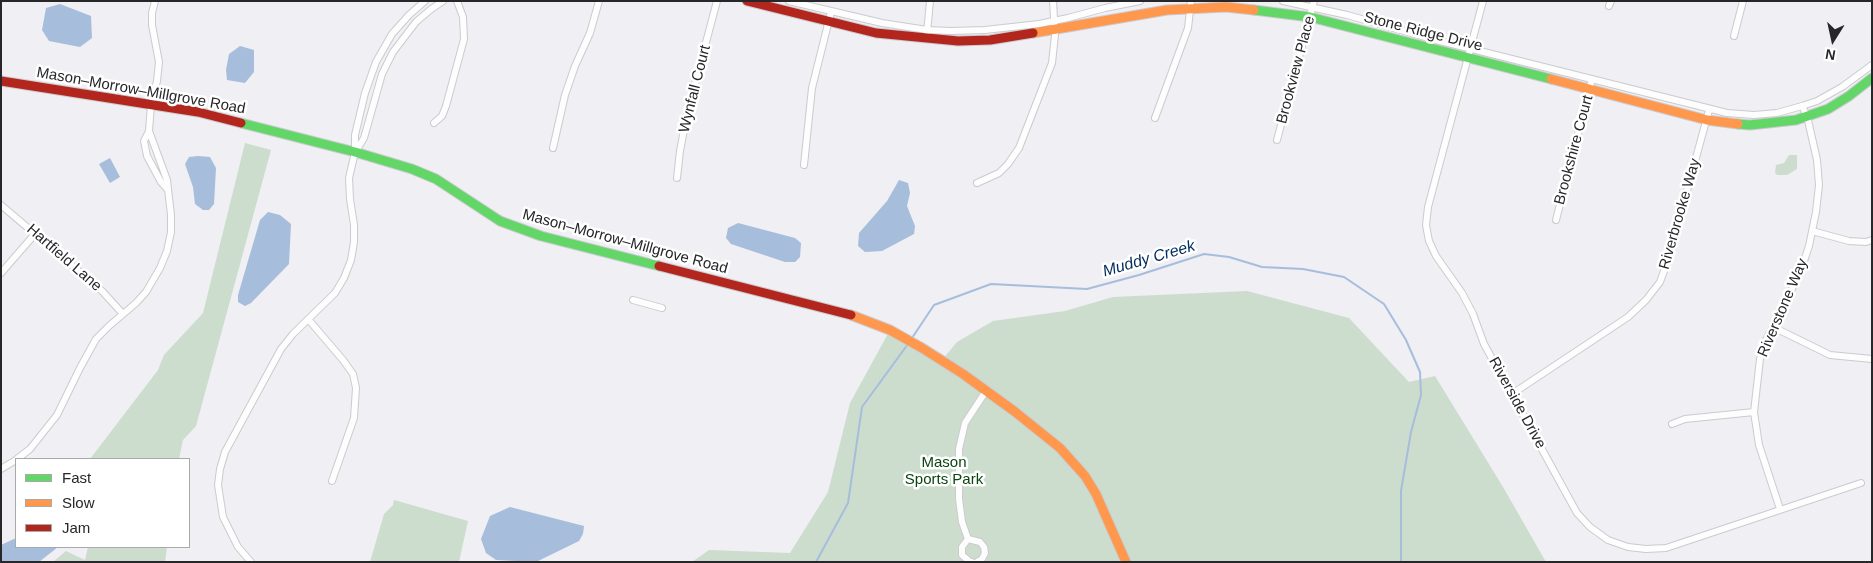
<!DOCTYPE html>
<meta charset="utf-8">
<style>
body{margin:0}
#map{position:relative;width:1873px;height:563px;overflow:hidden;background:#efeff4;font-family:Arial,sans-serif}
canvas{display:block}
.frame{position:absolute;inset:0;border:2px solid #27272a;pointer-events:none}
.legend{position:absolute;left:15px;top:458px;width:175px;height:90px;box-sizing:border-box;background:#fff;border:1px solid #a9a9aa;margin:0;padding:6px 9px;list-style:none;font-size:15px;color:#27272a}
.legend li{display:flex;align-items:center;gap:10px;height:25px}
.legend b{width:25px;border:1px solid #a9a9aa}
.north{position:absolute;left:1808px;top:15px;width:50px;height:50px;-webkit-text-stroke:4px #fff;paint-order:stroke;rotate:190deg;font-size:14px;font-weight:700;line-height:20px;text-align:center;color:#27272a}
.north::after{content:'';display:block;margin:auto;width:18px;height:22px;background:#27272a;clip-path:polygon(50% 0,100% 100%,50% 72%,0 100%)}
</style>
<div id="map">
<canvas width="1873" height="563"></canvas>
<div class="frame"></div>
<ul class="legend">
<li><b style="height:6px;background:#63d668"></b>Fast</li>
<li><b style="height:6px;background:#ff974d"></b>Slow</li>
<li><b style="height:6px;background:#b3261e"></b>Jam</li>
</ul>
<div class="north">N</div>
</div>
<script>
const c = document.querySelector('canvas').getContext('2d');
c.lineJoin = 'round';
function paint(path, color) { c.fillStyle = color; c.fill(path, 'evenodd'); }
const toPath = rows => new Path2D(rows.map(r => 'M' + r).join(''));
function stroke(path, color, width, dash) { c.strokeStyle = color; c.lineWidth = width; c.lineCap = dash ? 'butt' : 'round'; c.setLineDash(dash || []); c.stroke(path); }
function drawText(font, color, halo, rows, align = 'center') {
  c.font = font + ' Arial,sans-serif'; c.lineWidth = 5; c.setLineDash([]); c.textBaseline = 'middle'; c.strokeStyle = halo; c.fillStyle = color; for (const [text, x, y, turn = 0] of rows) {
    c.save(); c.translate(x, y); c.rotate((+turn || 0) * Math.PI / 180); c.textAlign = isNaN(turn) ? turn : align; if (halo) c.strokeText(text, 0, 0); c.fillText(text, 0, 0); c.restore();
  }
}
const green = toPath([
 [245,143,271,150,196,426,183,440,179,459,90,459,158,370,164,355,203,313],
 [1789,155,1797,155,1797,169,1787,175,1777,175,1775,173,1776,165,1784,163],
 [1247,291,1349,318,1409,382,1435,376,1503,487,1546,562,692,562,709,550,790,553,828,492,850,403,890,330,942,360,957,342,993,321,1065,311,1113,297],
 [394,500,468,521,459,562,370,562,384,514,393,505],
 [88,547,167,547,165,562,53,562,66,551,85,560]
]);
const water = toPath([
 [60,4,91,16,92,38,80,47,49,41,42,30,46,8],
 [240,46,254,50,254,72,245,83,227,80,226,70,229,54],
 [198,156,210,157,216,168,214,204,209,210,203,210,195,204,193,187,185,164,189,157],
 [110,158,120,177,110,183,99,164],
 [899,180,908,183,910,193,907,206,915,226,914,234,882,251,865,252,858,246,859,233,887,201],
 [268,212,280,215,291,224,289,264,251,303,245,306,238,302,238,295,260,220],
 [738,223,795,238,801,243,800,257,795,262,785,262,731,244,726,238,728,228],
 [510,507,584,526,583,534,579,541,536,562,496,560,486,553,481,539,490,516],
 [16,538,16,547,58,547,39,562,1,562,1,545]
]);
const stream = toPath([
 [912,338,934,305,991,284,1087,289,1139,275,1204,254,1229,257,1262,267,1303,269,1344,277,1384,304,1406,340,1420,372,1421,395,1411,432,1401,491,1401,562],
 [816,562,848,503,862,407,908,344]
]);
const street = toPath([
 [155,1,152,13,152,25,159,62,157,81,151,104,149,131,144,141,147,156,161,182,168,190],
 [789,1,882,23,927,30,951,31,985,30,1039,24,1068,18,1105,8,1140,1],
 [1283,1,1347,15,1436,40,1727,113,1754,115,1777,113,1802,106,1817,101,1842,87,1872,65],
 [1483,1,1428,207,1426,225,1429,241,1436,256,1462,293,1473,314,1484,344,1577,513,1590,527,1608,540,1628,547,1646,549,1666,548,1861,483],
 [1609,6,1611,1],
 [927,33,930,1],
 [1734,36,1743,1],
 [1155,118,1188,28,1191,1],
 [434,123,442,116,446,106,464,39,463,17,457,1],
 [1277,140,1314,1],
 [553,148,565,95,575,66,590,33,599,1],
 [356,151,364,138,382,74,393,52,416,22,430,10,443,1],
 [804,165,812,88,831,12],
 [677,178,680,151,687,114,717,1],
 [977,183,999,173,1008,164,1019,148,1052,63,1055,35,1053,1],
 [1,205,102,291,123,314],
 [1556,220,1592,79],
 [1812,231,1849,241,1866,242,1872,240],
 [1,273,35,234],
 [633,300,662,308],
 [308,319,343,360,353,374,356,388,354,418,332,481],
 [1773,327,1830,355,1872,359],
 [1512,394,1628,317,1646,300,1660,282,1669,257,1709,110],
 [1672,424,1685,419,1754,412],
 [17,459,30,449,57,415,80,368,96,339,109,326,136,303,146,292,160,268,167,251,171,232,171,215,167,180,149,131],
 [1,469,16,460],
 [1780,509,1759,445,1754,412,1760,359,1767,338,1800,273,1809,246,1816,212,1819,185,1817,160,1807,116,1802,106],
 [968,539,962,522,959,499,959,449,965,423,986,391],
 [968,539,980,542,984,547,985,553,982,559,977,562],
 [968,539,962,547,962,555,969,561,972,562],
 [251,562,238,547,223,517,218,485,220,469,225,452,281,349,293,334,335,293,344,278,351,260,354,242,354,225,350,199,349,178,355,152,355,135,365,93,376,62,392,34,409,15,425,1]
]);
const fast = toPath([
 [1254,10,1310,17,1551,79],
 [241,123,355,152,412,169,436,179,500,221,541,236,659,266],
 [1738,124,1750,125,1796,120,1828,109,1849,96,1872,78]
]);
const slow = toPath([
 [1033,33,1167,10,1226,7,1254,10],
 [1551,79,1707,120,1738,124],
 [851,315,890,330,922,348,963,374,1014,411,1060,448,1085,476,1096,494,1126,562]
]);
const jam = toPath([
 [747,1,876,33,958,41,990,40,1033,33],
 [1,81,198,112,241,123],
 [659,266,851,315]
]);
const streetNames = [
 ["Stone Ridge Drive",1423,32,14],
 ["Brookview Place",1296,70,-75],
 ["Wynfall Court",695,89,-76],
 ["Mason–Morrow–Millgrove Road",141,91,10],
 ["Brookshire Court",1574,150,-75],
 ["Riverbrooke Way",1680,214,-74],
 ["Mason–Morrow–Millgrove Road",625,242,15],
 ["Hartfield Lane",64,258,41],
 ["Riverstone Way",1783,308,-67],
 ["Riverside Drive",1517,403,61]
];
const parkNames = [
 ["Mason",944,463],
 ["Sports Park",944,480]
];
const waterNames = [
 ["Muddy Creek",1149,259,-16]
];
paint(green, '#ccddce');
paint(water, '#a7bddc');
stroke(stream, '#a7bddc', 2);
stroke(street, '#cbcbcf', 8);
stroke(fast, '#cbcbcf', 11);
stroke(slow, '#cbcbcf', 11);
stroke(jam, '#cbcbcf', 11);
stroke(street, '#fdfdfd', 6);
stroke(fast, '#63d668', 9);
stroke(slow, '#ff974d', 9);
stroke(jam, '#b3261e', 9);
drawText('15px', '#27272a', '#fff', streetNames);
drawText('15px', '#0a4510', '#fff', parkNames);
drawText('italic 16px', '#002c5e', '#fff', waterNames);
</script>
